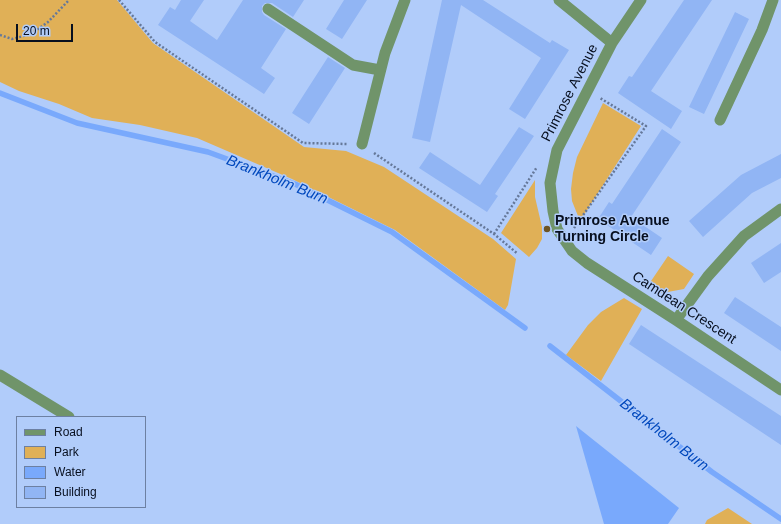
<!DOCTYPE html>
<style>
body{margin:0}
#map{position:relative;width:781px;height:524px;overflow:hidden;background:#b1ccfa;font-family:Arial,sans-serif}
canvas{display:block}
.legend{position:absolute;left:16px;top:416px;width:130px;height:92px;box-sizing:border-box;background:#b1ccfa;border:1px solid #6d80a2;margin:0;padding:5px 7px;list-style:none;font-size:12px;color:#070f1f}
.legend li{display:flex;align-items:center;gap:8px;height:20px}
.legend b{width:20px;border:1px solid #6d80a2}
.scale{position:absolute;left:16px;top:24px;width:57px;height:18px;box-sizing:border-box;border:2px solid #070f1f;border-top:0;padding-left:5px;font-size:12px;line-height:14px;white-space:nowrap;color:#070f1f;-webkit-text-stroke:3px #b1ccfa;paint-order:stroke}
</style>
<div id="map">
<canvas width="781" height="524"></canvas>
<ul class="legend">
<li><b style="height:5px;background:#70946a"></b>Road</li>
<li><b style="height:11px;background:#e0b057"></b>Park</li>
<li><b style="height:11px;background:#79a9fc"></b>Water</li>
<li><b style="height:11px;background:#91b5f4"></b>Building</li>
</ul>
<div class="scale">20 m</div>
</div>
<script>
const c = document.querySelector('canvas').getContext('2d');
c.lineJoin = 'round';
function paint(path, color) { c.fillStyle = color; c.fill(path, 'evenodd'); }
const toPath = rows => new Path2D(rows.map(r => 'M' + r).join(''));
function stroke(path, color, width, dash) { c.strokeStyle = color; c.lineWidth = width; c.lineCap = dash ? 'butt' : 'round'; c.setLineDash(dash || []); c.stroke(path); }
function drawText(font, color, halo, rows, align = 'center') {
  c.font = font + ' Arial,sans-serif'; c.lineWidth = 3; c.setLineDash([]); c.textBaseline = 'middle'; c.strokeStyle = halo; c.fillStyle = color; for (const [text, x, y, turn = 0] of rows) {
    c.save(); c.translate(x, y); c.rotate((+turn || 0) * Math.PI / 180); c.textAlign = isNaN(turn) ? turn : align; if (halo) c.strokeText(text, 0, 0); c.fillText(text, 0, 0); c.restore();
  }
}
const green = toPath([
 [0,0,117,0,153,43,304,147,346,151,384,167,493,239,516,259,508,305,505,310,395,230,292,179,197,138,140,125,92,118,59,104,19,91,0,82],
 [603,103,641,126,580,221,572,201,571,189,573,173,577,157],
 [535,180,535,197,542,227,542,239,537,248,529,257,501,233],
 [668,256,694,274,684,289,662,293,649,284],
 [624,298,642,309,601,381,566,355,588,325,601,312],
 [728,508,752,524,705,524,707,520]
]);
const water = toPath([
 [576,426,679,508,668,524,604,524]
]);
const stream = toPath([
 [0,93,77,123,208,152,295,184,392,232,525,328],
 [550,346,712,472,781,519]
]);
const building = toPath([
 [181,0,204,0,190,21,217,40,243,0,304,0,293,17,272,3,265,3,262,6,262,12,264,15,286,29,261,68,275,78,264,94,158,25,170,7,175,10],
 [344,0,367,0,342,39,326,29],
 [442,0,483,0,550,43,552,40,569,50,525,119,509,109,541,58,461,5,430,142,412,138],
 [684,0,712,0,651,91,682,111,671,129,618,93,629,76,632,77],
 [735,12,749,19,704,114,689,107],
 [328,57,345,68,309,124,292,113],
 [519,127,534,136,495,194,498,196,487,212,419,168,430,152,480,185],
 [662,129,681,142,631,217,662,238,651,255,598,219,609,202,612,204],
 [781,154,781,178,752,193,703,237,689,221,741,175],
 [781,243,781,272,764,283,751,263],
 [735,297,781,327,781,351,724,313],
 [641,325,781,416,781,445,629,344]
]);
const path = toPath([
 [119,0,155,42,303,143,348,144],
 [0,35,12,39,31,34,48,22,69,0],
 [374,153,494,234,518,254],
 [574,228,646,126,600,98],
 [494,234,537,167]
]);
const service = toPath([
 [268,9,353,65,380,70],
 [720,120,762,30,773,0]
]);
const minor = toPath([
 [559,0,612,43],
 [641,0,612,43,557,150,550,183,553,211,557,229,572,251,587,263,676,320,781,390],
 [362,144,385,53,405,0],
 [676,320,708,276,744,236,781,209],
 [0,375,69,417]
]);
const markers = [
 [547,229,4,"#6d5425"]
];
const streetNames = [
 ["Primrose Avenue",570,93,-63],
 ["Camdean Crescent",684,308,33]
];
const poiNames = [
 ["Primrose Avenue",555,221],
 ["Turning Circle",555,237]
];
const waterNames = [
 ["Brankholm Burn",277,180,22],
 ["Brankholm Burn",664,435,38]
];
paint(green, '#e0b057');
paint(water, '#79a9fc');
stroke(stream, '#79a9fc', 5.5);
paint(building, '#91b5f4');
stroke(path, '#657899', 2.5, [2, 2]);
stroke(service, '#70946a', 11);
stroke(minor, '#70946a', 11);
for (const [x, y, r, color] of markers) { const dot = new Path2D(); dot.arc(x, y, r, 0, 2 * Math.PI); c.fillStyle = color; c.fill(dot); stroke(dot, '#b1ccfa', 1.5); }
drawText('14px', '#070f1f', '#b1ccfa', streetNames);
drawText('bold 14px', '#070f1f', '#b1ccfa', poiNames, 'left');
drawText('italic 15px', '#0048bd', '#b1ccfa', waterNames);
</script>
